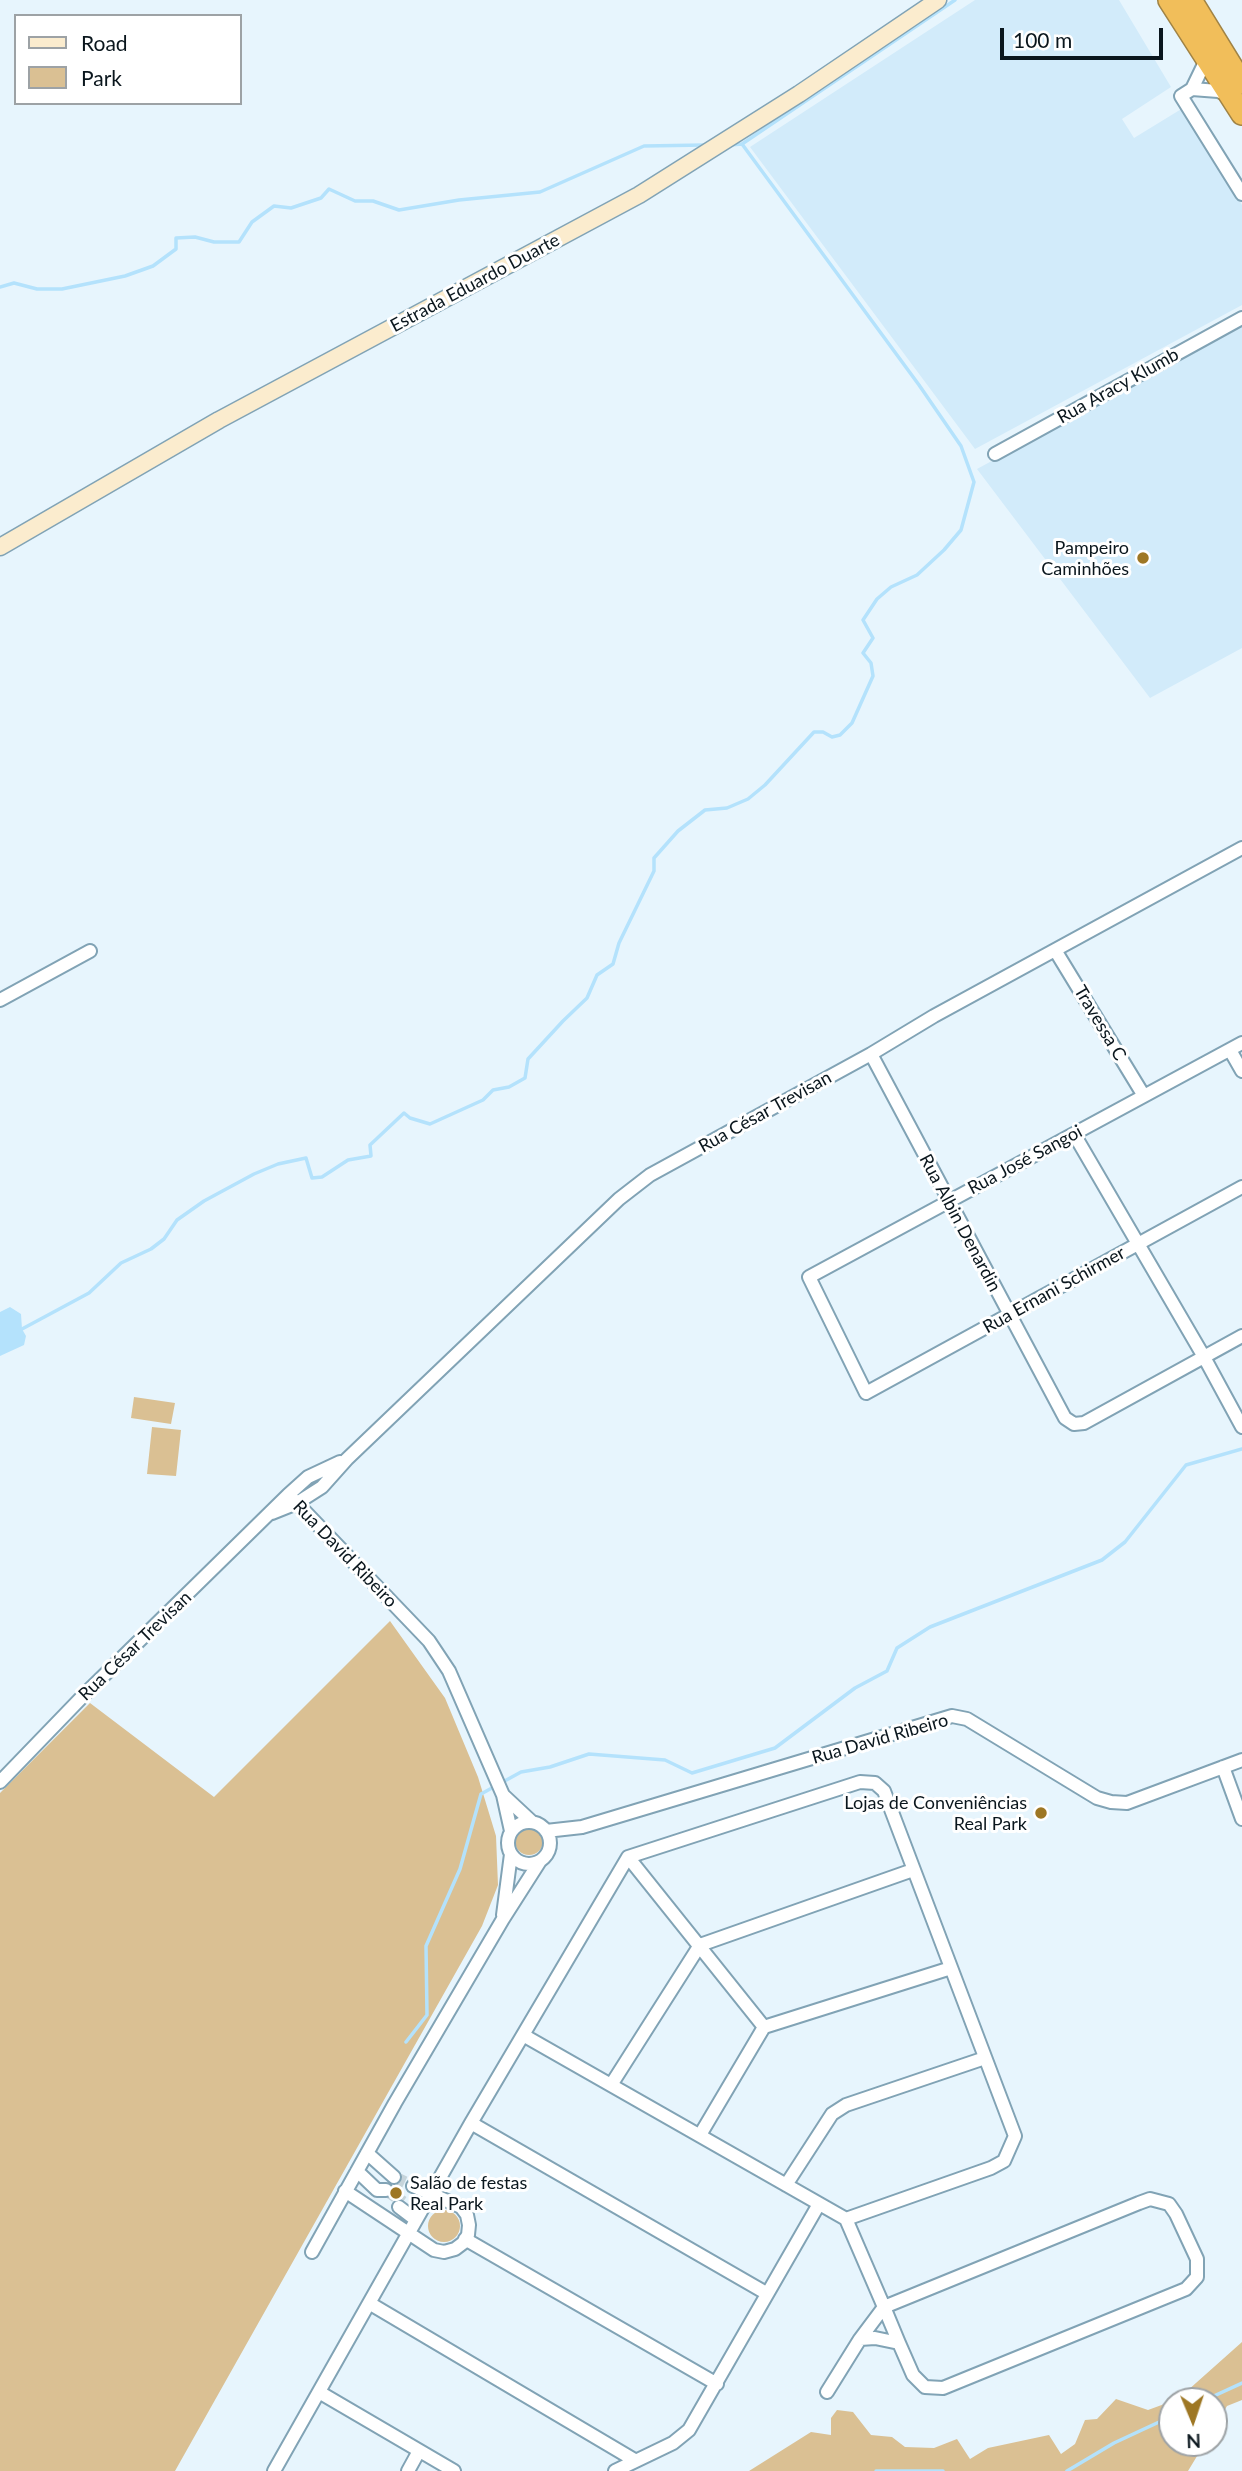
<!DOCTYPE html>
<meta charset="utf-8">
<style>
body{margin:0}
#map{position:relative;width:1242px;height:2471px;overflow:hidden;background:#e7f5fd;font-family:Lato,sans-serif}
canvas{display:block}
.legend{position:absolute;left:14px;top:14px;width:228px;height:91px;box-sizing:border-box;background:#fff;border:2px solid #9da2a5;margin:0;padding:9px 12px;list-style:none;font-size:21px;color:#0a161d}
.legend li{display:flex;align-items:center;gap:14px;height:35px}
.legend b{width:35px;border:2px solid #9da2a5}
.north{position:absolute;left:1158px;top:2387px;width:70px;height:70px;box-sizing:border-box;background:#fff;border:2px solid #9da2a5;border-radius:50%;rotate:178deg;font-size:19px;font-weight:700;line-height:28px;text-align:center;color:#0a161d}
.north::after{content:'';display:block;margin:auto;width:24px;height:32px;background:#9e7724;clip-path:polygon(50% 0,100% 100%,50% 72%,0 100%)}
.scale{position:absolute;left:1000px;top:28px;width:163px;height:32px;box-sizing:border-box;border:4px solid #0a161d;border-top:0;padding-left:9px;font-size:21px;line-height:24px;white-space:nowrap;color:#0a161d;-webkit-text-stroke:5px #fff;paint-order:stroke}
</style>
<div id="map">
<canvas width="1242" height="2471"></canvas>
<ul class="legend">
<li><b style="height:9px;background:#fbecce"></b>Road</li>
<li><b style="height:19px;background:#dac093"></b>Park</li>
</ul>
<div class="north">N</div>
<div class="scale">100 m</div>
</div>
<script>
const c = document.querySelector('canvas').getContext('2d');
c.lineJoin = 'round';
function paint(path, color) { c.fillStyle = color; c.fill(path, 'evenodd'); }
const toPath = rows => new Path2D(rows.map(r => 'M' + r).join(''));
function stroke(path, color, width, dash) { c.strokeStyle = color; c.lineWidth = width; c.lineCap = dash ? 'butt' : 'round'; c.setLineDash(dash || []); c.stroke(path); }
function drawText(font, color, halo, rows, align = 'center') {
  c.font = font + ' Lato,sans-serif'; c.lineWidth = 6; c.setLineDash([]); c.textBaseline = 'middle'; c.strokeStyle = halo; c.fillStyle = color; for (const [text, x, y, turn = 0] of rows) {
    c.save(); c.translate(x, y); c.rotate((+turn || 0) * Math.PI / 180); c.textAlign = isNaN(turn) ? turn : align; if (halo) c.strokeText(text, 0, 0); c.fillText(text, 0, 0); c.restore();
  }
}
const built = toPath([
 [975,0,1119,0,1171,87,1122,119,1134,138,1183,108,1242,205,1242,305,975,449,750,147],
 [1242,325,1242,648,1150,698,977,469]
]);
const green = toPath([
 [134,1397,175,1403,171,1424,131,1418],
 [152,1427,181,1430,176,1476,147,1474],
 [390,1621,445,1698,478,1777,496,1836,498,1885,482,1926,175,2471,0,2471,0,1793,90,1703,214,1797],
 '515 1841a14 14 0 1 1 28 0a14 14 0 1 1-28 0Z',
 '428 2226a16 16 0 1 1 32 0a16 16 0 1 1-32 0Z',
 [1242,2342,1242,2400,1227,2406,1214,2428,1214,2401,1172,2401,1172,2443,1205,2443,1188,2471,749,2471,811,2432,831,2435,831,2418,837,2410,853,2412,871,2435,892,2437,905,2447,934,2448,957,2439,970,2459,988,2448,1049,2435,1061,2454,1075,2444,1085,2420,1097,2419,1116,2399,1148,2410,1178,2399]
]);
const water = toPath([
 [10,1307,21,1314,22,1329,26,1336,24,1345,0,1356,0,1312]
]);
const stream = toPath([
 [730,145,742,144,955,0],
 [0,287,14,283,37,289,62,289,125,276,153,266,176,249,176,238,195,237,214,242,239,242,252,222,274,206,291,208,321,198,329,189,355,201,373,201,399,210,459,200,540,192,644,146,705,145],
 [22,1329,89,1293,121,1263,151,1249,164,1239,177,1220,204,1201,254,1174,278,1164,306,1158,312,1178,322,1177,348,1160,371,1156,370,1145,404,1113,410,1118,430,1124,483,1100,493,1090,509,1087,525,1078,528,1059,563,1021,587,998,597,975,613,964,619,943,654,871,654,858,678,831,705,810,727,808,748,799,765,785,814,732,823,732,832,737,840,735,852,723,873,676,871,663,863,653,873,638,863,620,877,599,891,587,917,575,944,550,961,530,974,482,961,446,919,385,742,144],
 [406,2042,427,2015,426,1946,460,1869,481,1794,521,1772,550,1767,589,1754,665,1760,692,1773,775,1748,855,1688,887,1671,897,1648,930,1627,1102,1560,1125,1542,1186,1465,1242,1449],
 [1203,2401,1242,2383],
 [876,2471,943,2471],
 [1067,2471,1114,2443,1172,2416]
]);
const streetTunnel = toPath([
 [394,2177,413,2186],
 [386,2190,403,2202]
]);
const street = toPath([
 [1207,58,1192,89,1181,96,1242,194],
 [1192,89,1218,91,1229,95],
 [995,454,1242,318],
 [1055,950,1144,1096],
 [0,1000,90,951],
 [1242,1043,809,1277,866,1393,1242,1187],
 [1230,1050,1242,1071],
 [871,1054,1065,1418,1074,1424,1084,1423,1242,1336],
 [1074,1134,1204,1357,1242,1427],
 [291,1497,429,1641,449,1671,503,1795,511,1831],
 [272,1513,297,1503,322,1487,347,1459,619,1199,650,1175,871,1054,934,1016,1242,848],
 [1223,1767,1242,1819],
 [0,1782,83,1696,288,1495,308,1477,340,1462],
 [503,1795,532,1822],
 '508 1843a21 21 0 1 1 42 0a21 21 0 1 1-42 0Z',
 [546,1831,582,1827,952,1716,967,1719,1097,1798,1111,1802,1127,1803,1242,1760],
 [628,1857,764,2027],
 [503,1915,511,1854],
 [523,2035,846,2219,884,2307,899,2343,913,2375,925,2387,943,2388,1186,2289,1197,2277,1197,2259,1176,2214,1169,2204,1150,2199,1139,2203,884,2307,860,2339,827,2392],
 [611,2085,700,1945,913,1870],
 [471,2123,766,2293],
 [700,2135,764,2027,951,1968],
 [367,2153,394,2177],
 [357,2171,377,2190,386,2190],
 [786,2185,832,2114,846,2105,985,2058],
 [345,2191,434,2250,444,2252,455,2249,463,2243,468,2235,469,2225,467,2215,461,2207,413,2186],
 [399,2207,416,2220],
 [465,2239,717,2384],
 [312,2252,395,2103,503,1919,540,1861],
 [369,2303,636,2461],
 [860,2339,875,2338,899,2343],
 [319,2392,454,2471],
 [274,2471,471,2123,628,1857,860,1782,875,1783,884,1791,1015,2136,1004,2161,991,2168,846,2219],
 [408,2471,419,2451],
 [615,2471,673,2443,689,2430,819,2204]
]);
const secondary = toPath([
 [0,547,219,420,639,195,799,94,938,0]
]);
const highway = toPath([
 [1169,0,1242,114],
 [1191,0,1242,83]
]);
const markers = [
 [1143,558,7,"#9e7724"],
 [1041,1813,7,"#9e7724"],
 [396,2193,7,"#9e7724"]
];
const streetNames = [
 ["Estrada Eduardo Duarte",475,283,-28],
 ["Rua Aracy Klumb",1118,386,-29],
 ["Travessa C",1100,1023,59],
 ["Rua César Trevisan",765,1112,-29],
 ["Rua José Sangoi",1025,1160,-28],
 ["Rua Albin Denardin",960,1223,62],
 ["Rua Ernani Schirmer",1054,1290,-29],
 ["Rua David Ribeiro",345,1554,46],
 ["Rua César Trevisan",135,1646,-44],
 ["Rua David Ribeiro",880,1739,-16]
];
const poiNames = [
 ["Pampeiro",1129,548],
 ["Caminhões",1129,569],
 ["Lojas de Conveniências",1027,1803],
 ["Real Park",1027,1824],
 ["Salão de festas",410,2183,"left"],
 ["Real Park",410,2204,"left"]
];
paint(built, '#d2ebfa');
paint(green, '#dac093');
paint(water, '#b4e2fc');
stroke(stream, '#b4e2fc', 3.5);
stroke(streetTunnel, '#c6d4db', 12, [12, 6]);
stroke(street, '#81a3b5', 16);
stroke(secondary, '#81a3b5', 19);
stroke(highway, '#a08345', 24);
stroke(street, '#fff', 12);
stroke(secondary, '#fbecce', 16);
stroke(highway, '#f1be5a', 21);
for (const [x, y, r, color] of markers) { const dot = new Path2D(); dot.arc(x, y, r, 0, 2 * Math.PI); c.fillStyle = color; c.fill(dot); stroke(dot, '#fff', 2.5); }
drawText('18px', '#0a161d', '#fff', streetNames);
drawText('18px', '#0a161d', '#fff', poiNames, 'right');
</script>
